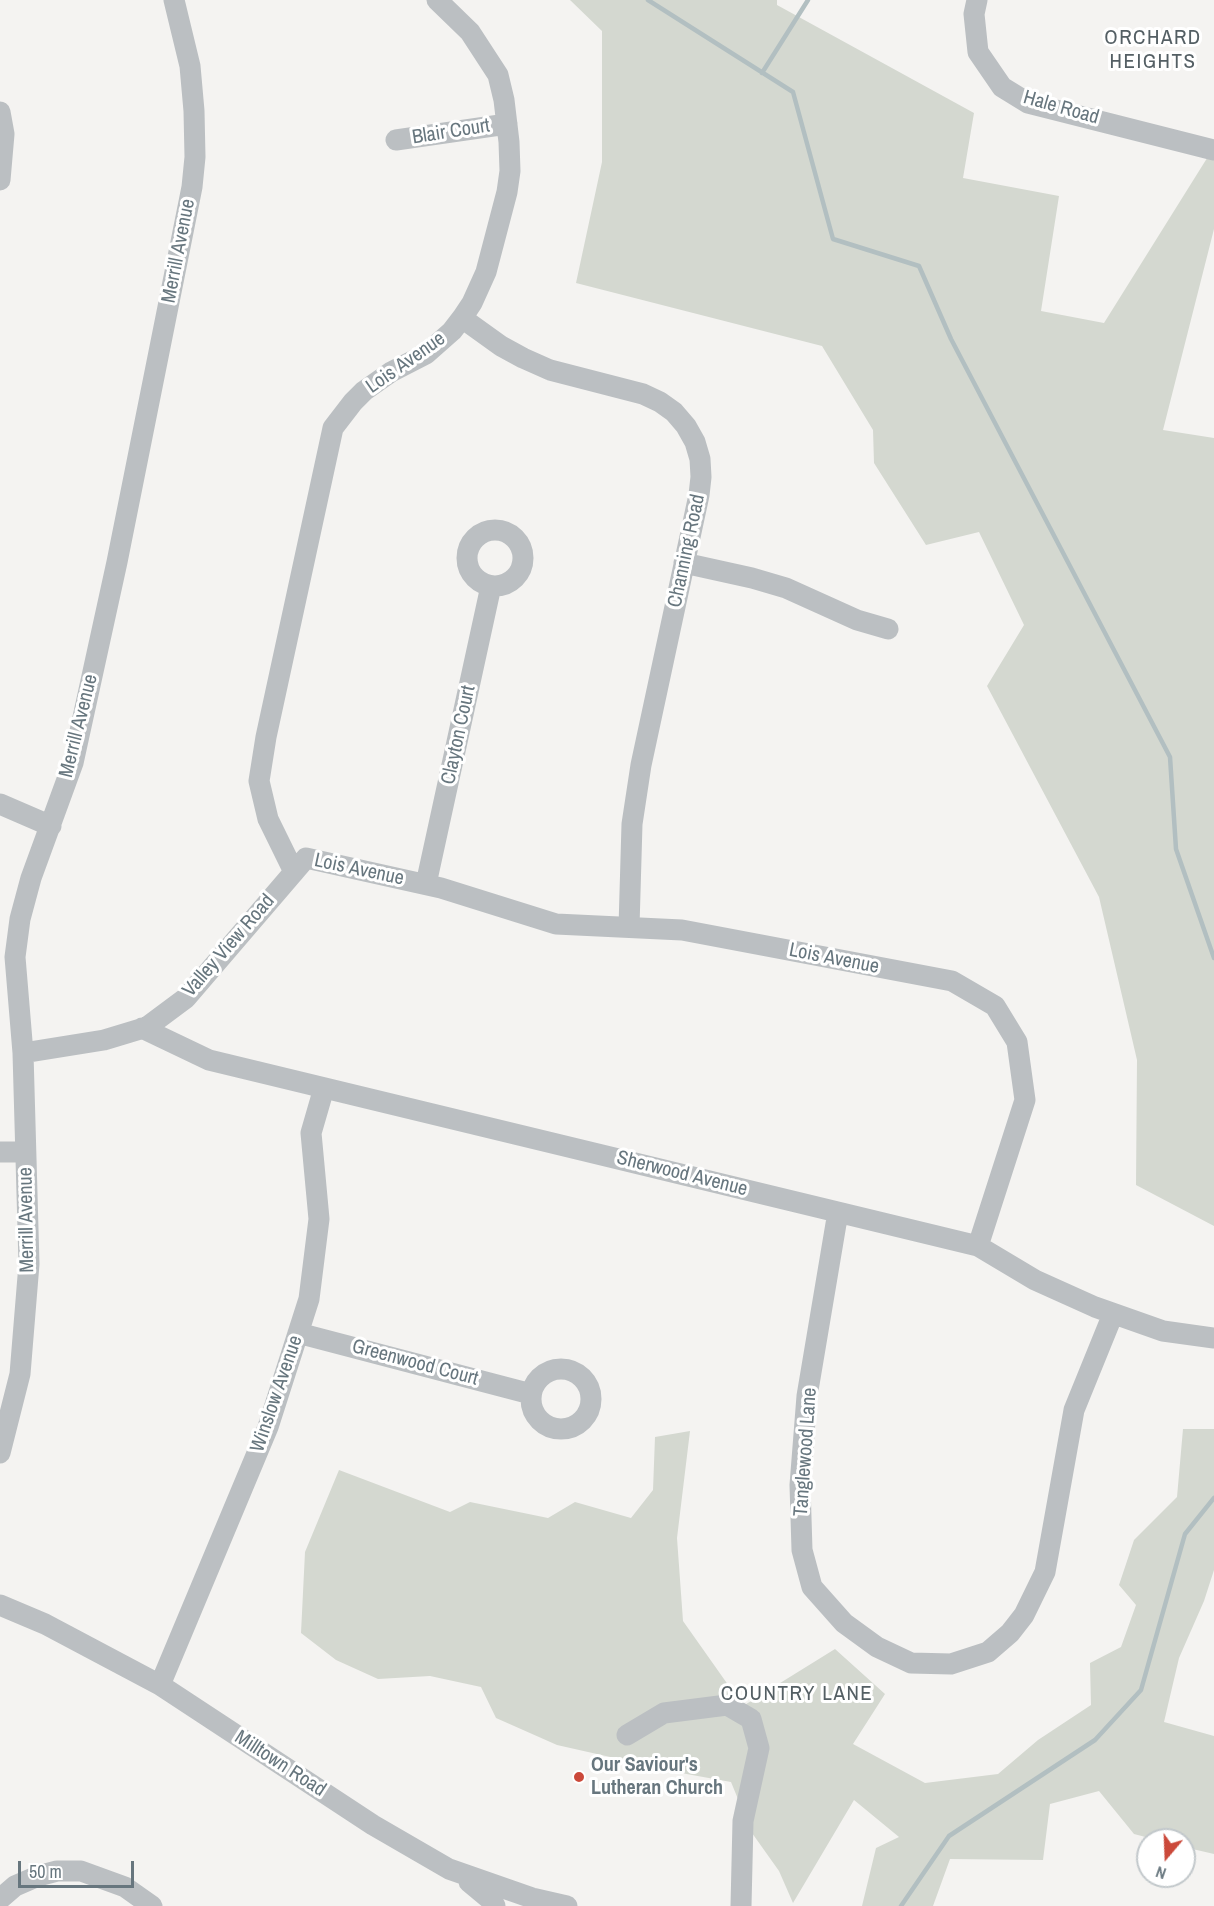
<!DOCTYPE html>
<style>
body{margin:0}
#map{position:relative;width:1214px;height:1906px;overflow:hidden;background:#f4f3f1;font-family:"Archivo Narrow",sans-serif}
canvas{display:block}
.north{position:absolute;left:1136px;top:1828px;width:60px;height:60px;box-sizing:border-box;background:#fff;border:2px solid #c2c8cb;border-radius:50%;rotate:199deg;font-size:16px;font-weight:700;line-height:24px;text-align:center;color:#67767e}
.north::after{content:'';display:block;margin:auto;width:21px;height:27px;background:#cb493a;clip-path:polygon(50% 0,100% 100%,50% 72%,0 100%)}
.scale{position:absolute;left:18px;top:1861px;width:116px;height:27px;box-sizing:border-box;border:3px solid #67767e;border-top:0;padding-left:8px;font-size:18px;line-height:21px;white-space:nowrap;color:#67767e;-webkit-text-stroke:4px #fff;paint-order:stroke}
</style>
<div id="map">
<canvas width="1214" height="1906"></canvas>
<div class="north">N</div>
<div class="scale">50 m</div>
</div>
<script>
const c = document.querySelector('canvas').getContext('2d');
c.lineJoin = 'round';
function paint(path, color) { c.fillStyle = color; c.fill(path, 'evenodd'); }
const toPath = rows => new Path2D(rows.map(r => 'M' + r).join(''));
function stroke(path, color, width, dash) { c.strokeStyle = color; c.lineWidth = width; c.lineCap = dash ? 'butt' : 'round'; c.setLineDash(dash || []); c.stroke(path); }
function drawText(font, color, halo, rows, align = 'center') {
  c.font = font + ' "Archivo Narrow",sans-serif'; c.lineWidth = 6; c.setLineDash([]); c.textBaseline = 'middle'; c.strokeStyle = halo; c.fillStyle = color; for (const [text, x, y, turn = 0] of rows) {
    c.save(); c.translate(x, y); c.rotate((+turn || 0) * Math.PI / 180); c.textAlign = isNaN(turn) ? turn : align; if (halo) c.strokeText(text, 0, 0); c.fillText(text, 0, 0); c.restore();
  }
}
const green = toPath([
 [570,0,777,0,777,5,974,113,963,178,1059,196,1041,311,1104,323,1209,155,1214,140,1214,229,1163,430,1214,438,1214,1226,1136,1185,1137,1060,1099,897,987,686,1024,625,979,532,926,545,874,463,873,430,822,346,576,283,602,162,602,31],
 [1183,1429,1214,1429,1214,1570,1204,1601,1179,1658,1164,1722,1214,1736,1214,1854,1184,1847,1184,1840,1157,1840,1134,1834,1099,1791,1050,1804,1043,1860,950,1859,933,1906,862,1906,876,1848,899,1837,854,1800,793,1903,779,1871,752,1833,731,1782,681,1773,557,1745,496,1718,481,1687,430,1676,378,1679,336,1660,301,1633,305,1552,339,1470,450,1512,470,1502,548,1518,575,1502,631,1518,653,1490,655,1437,690,1431,677,1538,683,1621,743,1706,835,1649,885,1694,853,1744,925,1783,998,1774,1038,1740,1091,1705,1090,1663,1121,1647,1136,1605,1119,1585,1134,1540,1177,1497]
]);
const stream = toPath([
 [648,0,793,92,833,239,919,266,951,339,1170,757,1176,849,1214,958],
 [762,73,808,0],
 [901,1906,949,1836,1095,1740,1141,1690,1185,1534,1214,1498]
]);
const minor = toPath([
 [977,0,974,14,978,52,1002,87,1028,103,1214,150],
 [0,112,4,134,0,180],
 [396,140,507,124],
 [462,318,501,346,523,358,550,370,643,394,660,402,674,412,686,426,695,442,700,459,701,477,699,495,641,765,632,824,629,927],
 '467 558a28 28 0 1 1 56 0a28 28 0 1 1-56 0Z',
 [684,563,752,578,786,588,857,620,888,629],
 [0,804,51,826],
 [294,872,268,819,259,781,266,737,333,428,353,402,364,391,391,372,426,354,452,331,462,318,472,303,486,272,507,192,510,171,509,142,504,100,498,75,470,32,437,0],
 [426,884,491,586],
 [142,1028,209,1060,978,1246,1035,1280,1095,1307,1163,1331,1214,1338],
 [23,1053,104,1040,147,1027,186,998,306,858,441,888,556,924,682,930,952,981,995,1006,1017,1042,1025,1100,978,1246],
 [0,1152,25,1152],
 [838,1212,807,1396,800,1485,802,1550,812,1587,844,1623,877,1647,911,1663,951,1664,988,1652,1010,1633,1024,1615,1045,1572,1074,1410,1113,1314],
 [298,1333,531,1394],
 '531 1399a30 30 0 1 1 60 0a30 30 0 1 1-60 0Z',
 [0,1453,20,1374,29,1264,23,1053,15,957,20,919,31,878,73,763,117,562,192,187,195,157,194,111,190,66,174,0],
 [0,1605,45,1624,160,1685,373,1825,449,1869,532,1898,567,1906],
 [160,1685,268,1427,309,1299,319,1219,311,1133,324,1088],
 [627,1735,664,1713,727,1705,751,1719,759,1748,743,1821,741,1906],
 [469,1882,492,1901,495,1906],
 [0,1899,15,1886,38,1876,57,1871,81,1871,125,1887,152,1906]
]);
const markers = [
 [579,1777,6,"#cb493a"]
];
const streetNames = [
 ["Hale Road",1061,108,16],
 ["Blair Court",451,132,-9],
 ["Merrill Avenue",179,251,-79],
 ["Lois Avenue",406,363,-35],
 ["Channing Road",687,551,-78],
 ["Merrill Avenue",79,726,-76],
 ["Clayton Court",459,735,-78],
 ["Lois Avenue",359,870,12],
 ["Valley View Road",229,946,-49],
 ["Lois Avenue",834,959,11],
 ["Sherwood Avenue",682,1174,14],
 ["Merrill Avenue",27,1220,-91],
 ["Greenwood Court",415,1363,15],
 ["Winslow Avenue",277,1394,-71],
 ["Tanglewood Lane",806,1452,-86],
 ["Milltown Road",280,1764,33]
];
const poiNames = [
 ["Our Saviour's",591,1766],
 ["Lutheran Church",591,1789]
];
const neighbourhoodNames = [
 ["ORCHARD",1153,38],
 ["HEIGHTS",1153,62],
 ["COUNTRY LANE",797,1694]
];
paint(green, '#d4d8d0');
stroke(stream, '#b2bfc1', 4.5);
stroke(minor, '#bbbfc2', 21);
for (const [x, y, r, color] of markers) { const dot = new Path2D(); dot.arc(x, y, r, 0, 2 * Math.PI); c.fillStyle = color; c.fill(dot); stroke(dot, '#fff', 2); }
drawText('20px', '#67767e', '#fff', streetNames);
drawText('bold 20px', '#67767e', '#fff', poiNames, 'left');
c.letterSpacing = '1.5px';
drawText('21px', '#545f64', '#fff', neighbourhoodNames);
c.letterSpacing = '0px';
</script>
